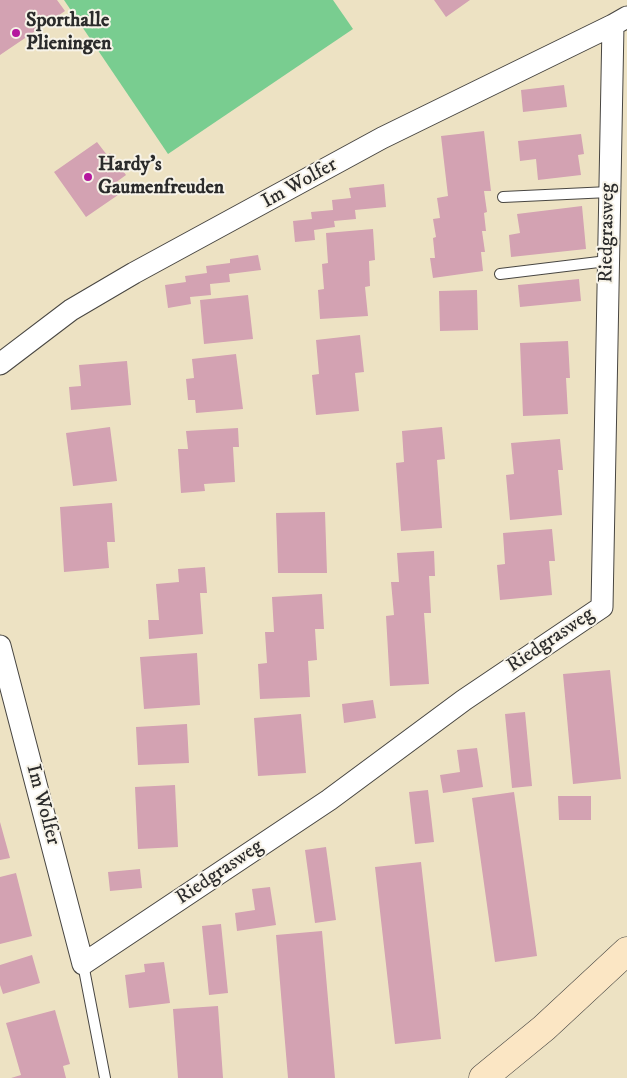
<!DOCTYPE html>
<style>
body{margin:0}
canvas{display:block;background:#ede2c3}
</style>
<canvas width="627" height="1078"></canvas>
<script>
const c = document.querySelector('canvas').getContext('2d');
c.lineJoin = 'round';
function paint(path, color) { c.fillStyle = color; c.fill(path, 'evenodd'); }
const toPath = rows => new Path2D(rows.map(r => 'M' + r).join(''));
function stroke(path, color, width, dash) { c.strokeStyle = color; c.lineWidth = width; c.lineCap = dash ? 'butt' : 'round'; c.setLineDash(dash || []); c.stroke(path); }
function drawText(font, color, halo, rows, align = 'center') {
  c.font = font + ' "IM FELL DW Pica",serif'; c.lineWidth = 4; c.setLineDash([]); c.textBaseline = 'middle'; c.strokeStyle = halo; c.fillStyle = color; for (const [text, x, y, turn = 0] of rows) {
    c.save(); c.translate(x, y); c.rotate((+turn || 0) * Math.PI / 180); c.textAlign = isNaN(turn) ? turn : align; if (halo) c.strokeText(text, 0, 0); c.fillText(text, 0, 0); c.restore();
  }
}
const green = toPath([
 [64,0,333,0,353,29,168,154]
]);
const building = toPath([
 [0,0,57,0,65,11,0,55],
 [434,0,470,0,446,17],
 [564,85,567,107,523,112,521,90],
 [484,131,491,191,484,191,487,212,484,213,486,231,482,231,485,252,481,252,483,271,433,278,430,258,435,258,433,238,436,237,433,219,440,218,437,198,448,196,441,136],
 [581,134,584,154,578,155,581,175,538,180,536,159,520,161,518,141],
 [97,142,107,155,110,153,126,175,111,186,118,195,86,217,54,172],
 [384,184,386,207,355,210,356,219,334,221,335,227,314,230,315,240,295,242,293,221,312,219,311,212,333,210,332,200,351,198,349,188],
 [582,206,586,249,511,257,509,235,520,233,517,214],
 [373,229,375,260,369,261,370,286,365,287,368,316,320,319,318,290,324,289,322,264,328,263,326,233],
 [258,255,261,270,229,274,230,282,210,284,211,295,190,297,191,304,168,308,165,285,186,282,185,276,207,273,206,266,230,263,230,259],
 [579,279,581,301,520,307,518,285],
 [477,290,478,330,440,331,439,291],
 [248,295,253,339,204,344,200,300],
 [360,335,364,372,355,373,359,411,316,415,312,375,319,374,316,340],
 [568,341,570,378,566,378,568,414,523,416,520,343],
 [236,354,243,409,196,413,195,400,188,400,186,379,194,378,192,359],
 [127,361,131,405,71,410,69,387,81,386,79,365],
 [110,427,117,481,73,486,66,433],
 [442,427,445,459,437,460,442,528,401,531,396,463,404,462,402,431],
 [238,428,239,447,233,447,235,482,204,484,205,491,181,493,178,449,188,449,186,431],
 [560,439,563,470,558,470,562,515,510,520,506,475,514,474,511,443],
 [112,503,115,542,107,542,109,568,64,572,60,507],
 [325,512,327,573,278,573,276,513],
 [552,529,555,561,549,561,552,595,500,600,497,565,505,564,503,533],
 [434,551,435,576,429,576,431,613,424,613,429,684,390,686,386,616,394,615,391,582,399,582,397,553],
 [205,567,207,593,200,593,203,634,149,639,148,620,159,620,156,584,179,582,178,569],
 [322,594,324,629,315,629,317,660,308,661,310,697,260,699,258,664,267,663,265,632,274,632,272,597],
 [197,653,200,705,144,709,140,657],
 [610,670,621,779,573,784,563,674],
 [373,700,376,718,344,723,342,704],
 [525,712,532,786,512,788,505,714],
 [301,714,306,773,258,776,254,718],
 [187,724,189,763,138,765,136,727],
 [477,748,483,787,443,793,440,775,460,772,457,750],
 [175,785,178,847,138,849,135,787],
 [428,790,434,842,415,844,409,792],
 [514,792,537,956,495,962,472,798],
 [558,796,591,796,591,820,559,820],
 [0,822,10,858,0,860],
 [326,847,336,920,315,923,305,850],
 [421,862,441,1039,395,1044,375,867],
 [140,869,142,888,110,891,108,872],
 [16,873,32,936,0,944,0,877],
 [270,887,276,925,237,931,235,913,255,910,252,889],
 [221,924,228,993,209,995,202,926],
 [322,931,335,1078,288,1078,276,935],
 [32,955,40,983,3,994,0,985,0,965],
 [164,962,170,1003,129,1008,125,975,145,972,144,964],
 [218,1006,223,1078,178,1078,173,1009],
 [55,1010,70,1064,63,1066,66,1078,11,1078,21,1075,6,1023]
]);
const service = toPath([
 [503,197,609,192],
 [500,274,607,261],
 [83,964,105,1078]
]);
const minor = toPath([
 [0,364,71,310,134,273,382,138,613,25],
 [0,646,83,964,329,800,464,700,602,607,613,25,627,17]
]);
const secondary = toPath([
 [483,1078,544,1028,627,951]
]);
const markers = [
 [16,33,5,"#b5179e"],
 [88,177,5,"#b5179e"]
];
const poiNames = [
 ["Sporthalle",26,22],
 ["Plieningen",26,45],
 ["Hardy's",98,166],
 ["Gaumenfreuden",98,189]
];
const streetNames = [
 ["Im Wolfer",300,184,-29],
 ["Riedgrasweg",608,233,-89],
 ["Riedgrasweg",551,641,-34],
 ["Im Wolfer",42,805,75],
 ["Riedgrasweg",220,873,-34]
];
paint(green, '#79cd90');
paint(building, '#d3a2b2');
stroke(service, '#484642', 12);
stroke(minor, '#484642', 23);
stroke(secondary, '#484642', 29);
stroke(service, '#fff', 10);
stroke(minor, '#fff', 21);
stroke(secondary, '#fbe6c4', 28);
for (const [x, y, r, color] of markers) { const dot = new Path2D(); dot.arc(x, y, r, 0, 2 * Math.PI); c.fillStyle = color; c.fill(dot); stroke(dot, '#f7f3e8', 2); }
drawText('bold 20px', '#2b2b2b', '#f7f3e8', poiNames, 'left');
drawText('20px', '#2b2b2b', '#f7f3e8', streetNames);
</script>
